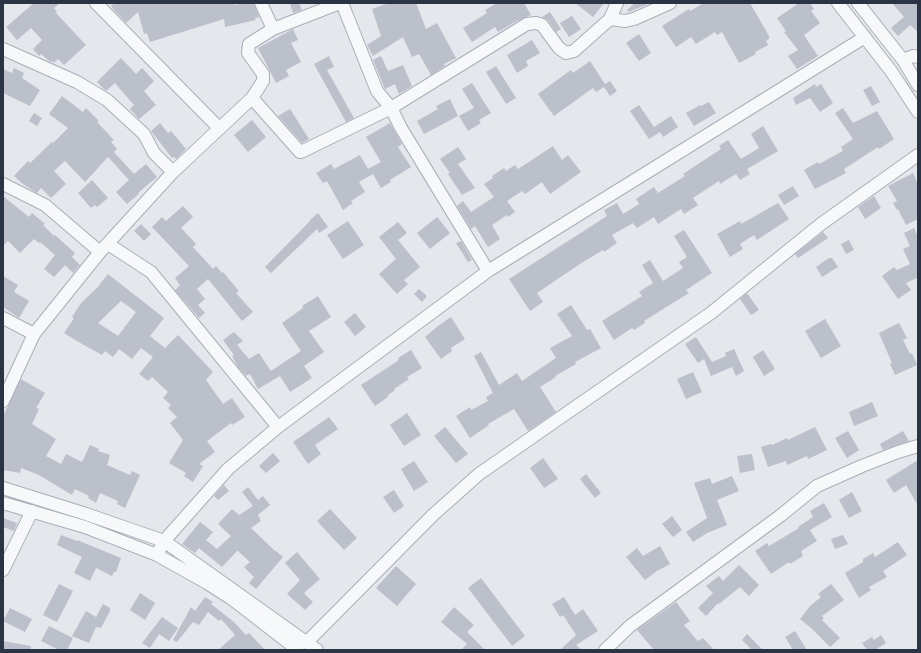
<!DOCTYPE html>
<style>
body{margin:0}
#map{position:relative;width:921px;height:653px;overflow:hidden;background:#e4e7ec;font-family:Lato,sans-serif}
canvas{display:block}
.frame{position:absolute;inset:0;border:4px solid #2b3445;pointer-events:none}
</style>
<div id="map">
<canvas width="921" height="653"></canvas>
<div class="frame"></div>
</div>
<script>
const c = document.querySelector('canvas').getContext('2d');
c.lineJoin = 'round';
function paint(path, color) { c.fillStyle = color; c.fill(path, 'evenodd'); }
const toPath = rows => new Path2D(rows.map(r => 'M' + r).join(''));
function stroke(path, color, width, dash) { c.strokeStyle = color; c.lineWidth = width; c.lineCap = dash ? 'butt' : 'round'; c.setLineDash(dash || []); c.stroke(path); }
const building = toPath([
 [34,3,60,3,54,8,57,12,56,13,86,45,64,65,58,59,54,63,52,61,51,62,49,61,41,54,39,56,33,49,42,40,31,28,17,40,6,27],
 [118,3,233,3,234,5,244,3,254,3,259,17,255,18,256,20,225,27,224,19,150,42,147,33,144,34,138,12,126,23,112,8,111,5],
 [290,3,299,3,302,10,293,13],
 [389,3,416,3,426,29,437,23,456,58,444,64,445,66,431,75,419,54,412,57,403,37,373,56,367,45,381,36,372,9],
 [497,3,524,3,531,15,517,21,498,32,495,27,472,42,463,28,487,13,485,10],
 [575,3,604,3,593,17],
 [635,3,650,3,629,12,627,10],
 [704,3,750,3,769,36,769,39,766,41,768,45,755,52,756,54,739,63,722,32,717,35,715,32,696,44,691,37,676,47,662,26,689,9,690,11],
 [799,3,810,3,814,9,811,11,820,23,804,35,818,56,797,69,788,56,798,50,784,32,786,31,777,18],
 [892,3,918,3,918,32,910,25,898,36,891,28,904,17],
 [550,12,561,29,556,32,548,20,542,17],
 [572,16,581,29,569,37,560,23],
 [293,29,298,40,291,43,301,62,286,70,289,76,276,83,258,48],
 [639,34,651,53,639,61,626,43],
 [532,40,540,53,526,61,528,66,517,73,507,55],
 [329,56,334,67,327,70,354,118,346,122,314,64],
 [381,56,388,71,403,65,412,86,399,94,395,84,385,89,373,60],
 [121,58,136,74,142,68,154,81,144,91,156,105,139,119,130,109,134,105,115,83,106,91,97,82],
 [590,61,605,84,610,81,617,91,610,96,604,87,596,92,593,88,554,116,538,94,571,70,573,73],
 [496,66,516,98,506,104,486,72],
 [14,68,24,73,22,78,40,90,30,106,3,93,3,69,12,73],
 [472,83,491,113,479,120,481,123,468,131,459,116,474,108,462,89],
 [815,84,816,87,821,84,833,103,820,112,810,98,796,105,793,98],
 [871,86,880,102,872,106,863,90],
 [62,96,83,112,86,108,99,121,97,122,114,140,111,142,117,149,114,152,134,174,146,164,157,177,138,193,139,194,127,204,116,192,129,180,108,157,85,182,65,161,54,171,66,184,51,198,41,188,37,193,23,184,14,176,28,161,30,163,52,142,53,143,68,128,49,114],
 [450,99,458,116,424,134,417,121,438,109,436,106],
 [709,102,716,113,694,126,686,113,700,105,701,106],
 [639,105,654,127,671,116,678,127,663,137,660,132,649,139,630,111],
 [843,108,853,123,877,111,894,139,879,149,878,147,844,169,846,173,815,189,804,170,818,162,819,164,843,151,841,147,853,139,835,113],
 [290,109,309,139,302,143,278,116],
 [34,113,42,118,37,126,29,121],
 [252,120,266,137,248,152,234,135],
 [160,123,168,133,171,131,186,149,176,159,174,157,172,158,151,131],
 [390,123,402,144,398,147,411,167,390,180,391,182,381,188,373,174,359,182,365,192,351,201,353,203,343,210,327,181,323,183,316,173,331,164,334,169,360,155,368,169,381,162,366,137],
 [763,126,778,151,747,169,750,174,740,180,736,174,720,184,719,181,693,198,698,205,684,214,681,209,658,224,654,217,637,228,633,223,612,235,617,243,604,252,603,250,580,264,537,293,543,302,530,311,509,279,607,216,604,210,617,203,623,214,639,204,636,199,654,187,658,193,685,176,683,174,721,149,719,146,728,140,741,159,759,148,751,134],
 [553,146,562,160,568,155,581,172,550,194,542,182,525,194,522,191,507,201,515,212,508,217,507,215,492,225,500,239,488,247,475,226,471,229,457,206,463,201,471,212,494,197,484,184,493,178,492,176,504,168,506,171,515,165,518,169],
 [458,147,466,159,458,164,475,188,462,195,448,174,450,173,440,159],
 [913,173,918,184,918,219,906,225,898,209,897,210,893,203,897,201,888,186],
 [92,180,108,198,97,207,95,205,91,208,78,193],
 [793,186,799,196,784,205,778,195],
 [3,196,29,217,32,213,45,224,43,225,54,236,55,235,75,253,72,257,80,265,73,273,65,265,54,277,44,269,55,255,40,242,39,243,34,239,20,253,8,241,3,246],
 [874,196,881,208,865,219,858,207],
 [778,203,789,219,757,240,754,235,740,244,743,249,730,257,717,234,740,221,741,224],
 [183,206,193,217,181,228,196,244,193,247,213,269,216,266,222,273,223,272,239,291,236,293,253,312,242,321,208,279,197,289,205,299,198,305,205,313,199,318,175,290,180,285,175,278,189,266,152,227,162,217,166,221],
 [318,213,328,227,319,233,317,229,271,273,265,267,310,221,310,220],
 [437,217,450,233,430,249,417,233],
 [348,221,364,245,343,259,327,235],
 [398,222,407,233,398,240,420,267,404,280,408,284,397,294,379,274,396,259,379,237],
 [141,224,151,234,144,241,134,231],
 [914,228,918,237,918,279,917,278,906,283,911,290,898,299,882,276,894,267,897,270,910,264,903,249,910,246,904,233],
 [684,230,712,273,686,290,689,293,644,321,645,323,634,330,632,328,614,340,602,321,642,296,639,292,653,283,642,265,650,260,663,281,683,268,679,262,687,257,674,236],
 [823,232,828,238,798,258,795,254],
 [849,240,854,250,846,254,841,244],
 [461,241,472,260,468,262,456,243],
 [829,258,832,258,838,267,822,277,816,267],
 [108,274,164,318,150,336,165,348,178,335,213,372,206,380,223,404,232,398,245,417,232,425,231,423,207,441,215,452,199,464,203,466,193,482,184,476,186,473,169,463,183,440,170,423,177,417,168,408,171,405,163,398,168,392,152,377,148,381,139,374,153,357,141,348,132,359,119,349,113,357,105,351,102,355,82,344,64,333,74,318,72,317,81,303,100,285,99,285],
 [121,301,136,312,118,336,98,323],
 [3,276,18,285,14,292,29,301,19,318,3,307],
 [419,289,427,296,422,302,414,294],
 [747,293,759,310,751,315,740,299],
 [318,296,331,317,309,331,324,352,304,366,312,378,290,392,280,376,258,389,250,374,246,376,238,367,232,356,234,355,223,340,234,332,243,341,237,345,249,359,259,353,271,371,301,351,282,323,303,308,302,306],
 [571,305,587,330,590,329,601,348,575,362,576,364,555,376,556,377,540,387,556,412,528,431,514,409,488,424,489,425,470,438,456,416,470,407,471,410,488,401,486,397,493,393,474,356,481,352,499,385,517,373,522,381,556,358,550,348,572,336,557,314],
 [355,313,366,327,355,336,344,322],
 [451,317,465,339,451,348,452,351,441,359,425,337,438,326],
 [825,319,841,346,821,358,805,331],
 [899,323,907,338,903,340,910,354,912,353,917,365,895,375,890,364,892,363,879,333],
 [696,337,712,362,726,356,725,353,734,349,744,371,736,376,732,367,711,376,704,359,698,363,685,344],
 [411,350,422,368,407,377,409,379,394,389,395,390,387,396,388,397,375,406,361,385,399,360,398,358],
 [763,350,775,369,764,376,753,357],
 [693,372,702,392,686,399,677,379],
 [21,379,45,393,36,408,39,409,32,424,56,439,46,456,61,464,66,454,82,462,90,445,99,449,98,451,110,455,107,465,130,475,132,471,140,475,125,508,117,504,118,501,100,493,96,503,88,498,89,496,75,489,72,495,39,475,21,468,20,473,3,470,3,416],
 [872,402,878,416,854,426,849,412],
 [407,413,421,435,404,446,390,425],
 [329,417,338,429,315,445,321,454,308,464,293,442],
 [445,427,468,454,456,463,434,436],
 [815,427,827,450,808,459,807,456,787,465,786,461,768,467,761,447,771,444,772,445,787,438,788,440],
 [848,431,859,450,847,458,835,438],
 [903,431,909,441,883,450,880,444],
 [273,453,280,461,266,473,259,466],
 [752,454,755,470,740,473,737,456],
 [543,458,558,479,544,488,530,468],
 [918,460,918,506,906,485,894,493,886,480],
 [414,461,428,482,414,491,401,469],
 [586,474,601,493,595,498,580,479],
 [732,476,739,491,717,500,727,525,707,533,693,542,686,532,707,518,694,483,710,478,712,484],
 [224,485,229,491,218,500,214,496],
 [248,487,258,500,263,496,270,505,258,515,261,521,251,528,275,551,276,551,283,557,256,589,249,583,254,577,244,567,250,562,238,551,237,551,222,567,199,548,195,553,182,544,200,522,213,532,206,540,217,549,231,536,218,524,232,509,239,515,253,506,242,492],
 [394,490,404,506,394,513,383,497],
 [852,492,862,511,849,518,839,500],
 [824,503,832,517,810,530,817,541,801,551,803,556,790,564,789,562,771,574,755,551,767,543,769,546,799,528,798,527,813,517,810,511],
 [330,509,357,538,344,550,317,521],
 [672,516,682,530,673,537,662,524],
 [3,518,17,523,14,531,3,527],
 [61,535,77,541,77,540,121,558,116,572,114,572,112,576,96,568,90,581,74,573,82,557,57,545],
 [843,535,848,544,835,549,831,539],
 [898,542,907,555,883,571,887,577,869,587,871,590,859,598,845,573,863,562,863,559,873,553,875,557],
 [660,546,670,564,657,571,645,580,626,557,637,548,643,556],
 [297,552,320,579,304,593,313,602,305,610,287,594,300,580,285,563],
 [739,565,759,585,749,596,740,587,719,604,718,603,706,616,698,608,713,593,706,586,719,576,723,581],
 [396,566,416,584,397,606,376,588],
 [481,578,525,636,512,646,468,588],
 [59,584,73,591,57,622,43,615],
 [831,584,844,600,822,616,824,618,822,620,840,638,830,647,811,628,800,619,810,606,821,597,818,594],
 [140,593,155,603,145,620,130,610],
 [205,597,213,602,211,604,234,622,246,635,249,633,265,650,218,650,235,635,221,619,219,621,208,612,199,625,193,622,177,642,173,640,191,607,195,611],
 [564,597,575,615,583,609,598,631,576,645,582,650,560,650,576,635,563,615,560,617,552,604],
 [676,602,690,621,684,625,698,641,703,638,714,650,654,650,637,630],
 [103,604,110,608,110,611,101,628,96,627,89,643,72,636,86,611,96,617],
 [454,607,474,625,467,632,485,650,461,650,467,644,441,622],
 [10,608,32,619,25,632,3,621],
 [162,617,178,628,169,641,159,634,150,648,142,643],
 [49,626,73,638,67,650,59,650,41,641],
 [795,631,807,650,793,650,785,637],
 [747,634,763,650,752,650,742,640],
 [881,635,886,643,875,650,867,650,862,643,872,637,874,640],
 [3,641,31,646,31,650,3,650]
]);
const minor = toPath([
 [96,3,219,128],
 [261,3,273,29],
 [342,3,377,91,391,108,527,24,536,23,542,25,559,48,566,53,574,51,610,19,617,3],
 [838,3,891,71,918,112],
 [858,3,903,60,918,85],
 [610,19,625,21,634,19,670,3],
 [3,49,77,82,107,100,144,134,154,153,173,172],
 [903,60,913,56,918,57],
 [252,98,300,152,303,151,391,108,401,128,488,271],
 [3,184,45,205,100,252],
 [108,244,151,272,278,427],
 [3,318,34,334],
 [3,401,34,334,100,252,173,172,252,98,263,81,263,74,248,53,249,44,273,29,340,3],
 [3,488,86,514,164,541,317,650],
 [3,503,85,527,157,555,207,583,232,599,298,650],
 [157,555,164,541,228,469,278,427,488,271,865,37],
 [3,570,32,511],
 [307,642,433,515,479,474,711,313,821,224,918,155],
 [605,650,630,626,780,516,817,486,862,466,898,452,918,446]
]);
paint(building, '#bbc0ca');
stroke(minor, '#a9aeb7', 14);
stroke(minor, '#f7f8fa', 12);
</script>
